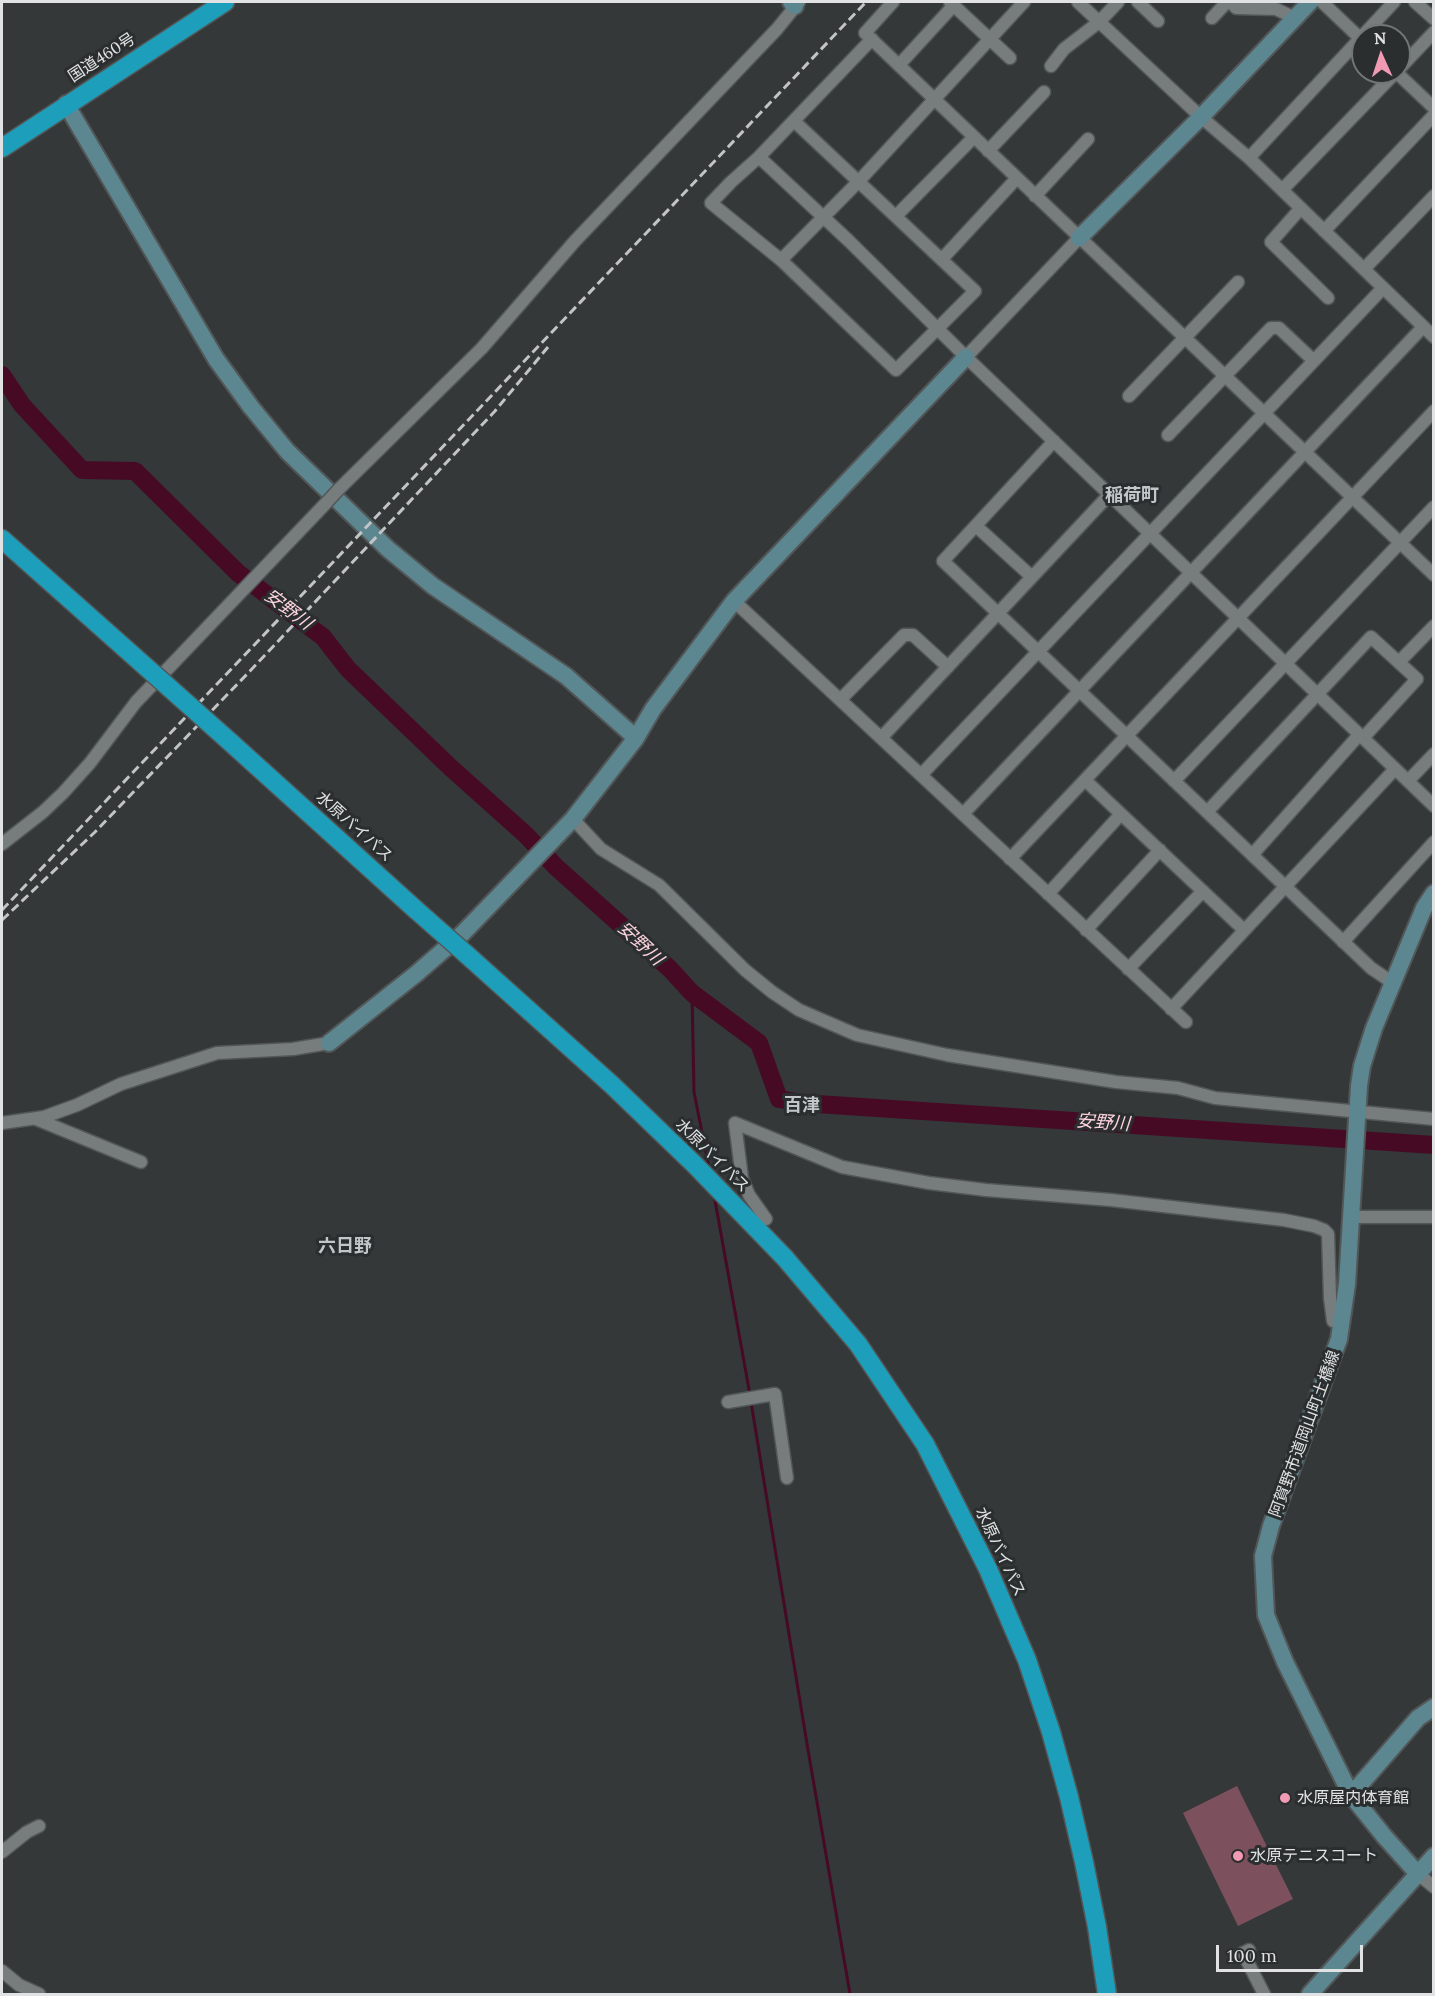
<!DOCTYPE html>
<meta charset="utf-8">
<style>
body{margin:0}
#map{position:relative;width:1435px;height:1996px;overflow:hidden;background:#343839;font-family:Lora,serif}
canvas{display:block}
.frame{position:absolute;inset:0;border:3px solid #e0e2e3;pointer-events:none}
.north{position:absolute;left:1351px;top:24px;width:60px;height:60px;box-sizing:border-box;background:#2a2e2f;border:2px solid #737677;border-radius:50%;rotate:357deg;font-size:16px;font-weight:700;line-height:24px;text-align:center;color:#e0e2e3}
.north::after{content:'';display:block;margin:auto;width:21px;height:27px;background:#f19ab4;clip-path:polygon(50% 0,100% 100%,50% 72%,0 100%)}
.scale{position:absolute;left:1216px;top:1945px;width:147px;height:27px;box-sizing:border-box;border:3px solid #e0e2e3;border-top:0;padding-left:8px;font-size:18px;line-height:21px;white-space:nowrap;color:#e0e2e3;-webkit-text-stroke:4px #2a2e2f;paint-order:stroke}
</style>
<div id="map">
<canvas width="1435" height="1996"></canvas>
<div class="frame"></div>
<div class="north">N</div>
<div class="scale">100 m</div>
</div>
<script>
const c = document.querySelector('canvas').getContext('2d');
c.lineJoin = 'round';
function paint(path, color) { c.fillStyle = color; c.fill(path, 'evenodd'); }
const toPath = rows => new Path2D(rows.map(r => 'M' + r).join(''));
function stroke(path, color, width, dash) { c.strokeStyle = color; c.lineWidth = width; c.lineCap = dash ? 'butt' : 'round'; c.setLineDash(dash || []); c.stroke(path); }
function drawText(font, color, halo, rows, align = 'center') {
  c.font = font + ' Lora,"Noto Sans JP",serif'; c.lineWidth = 6; c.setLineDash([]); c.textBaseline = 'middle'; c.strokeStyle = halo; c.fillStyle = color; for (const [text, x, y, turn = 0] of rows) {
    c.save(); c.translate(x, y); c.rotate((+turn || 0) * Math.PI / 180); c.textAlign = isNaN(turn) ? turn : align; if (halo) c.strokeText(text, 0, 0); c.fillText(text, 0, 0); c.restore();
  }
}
const green = toPath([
 [1237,1786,1293,1899,1238,1926,1183,1813]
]);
const stream = toPath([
 [692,993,694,1092,709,1168],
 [714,1195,750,1395],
 [751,1402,807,1744,850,1994]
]);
const river = toPath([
 [2,375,22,405,82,470,135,471,238,573,323,637,348,669,450,767,526,835,556,867,670,969,692,993,759,1043,779,1099,802,1103,1434,1145]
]);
const street = toPath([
 [893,2,865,33,1434,575],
 [950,2,1010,58],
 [1078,2,1201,117,1249,158,1434,337],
 [1138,2,1158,21],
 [1231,2,1236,8,1276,9,1295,18],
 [1322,2,1363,41],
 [1415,2,1434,19],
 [1212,18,1227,2],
 [899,65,954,5],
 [1051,66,1064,49,1099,22,1118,2],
 [1399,69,1434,32],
 [1396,72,1434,108],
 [794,121,975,291,896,370,781,260,711,203,731,182,759,157,872,39],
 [988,151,1044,92],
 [759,157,849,241,966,357,1434,806],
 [1249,158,1394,2],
 [1282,190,1396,72],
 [1035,196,1088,139],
 [1301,208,1271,242,1328,298],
 [896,216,974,137],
 [1324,231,1434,115],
 [942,259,1017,178],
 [781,260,859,181,1024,2],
 [1364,269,1434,196],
 [966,357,1079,238],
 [1129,396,1238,282],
 [1168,435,1271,328,1279,328,1314,361],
 [1054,441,943,561,1371,968,1393,983],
 [339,489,482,348,575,241,777,29,799,2],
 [976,526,1032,577],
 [734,601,1186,1022],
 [1399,662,1434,626],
 [840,700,904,635,913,635,948,667],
 [881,738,1109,495],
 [921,775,1383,288],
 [1085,780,1244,930],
 [1174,781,1434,507],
 [1408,781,1434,754],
 [1207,812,1371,637,1417,679,1363,738],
 [963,814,1423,327],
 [573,819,601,849,659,885,745,970,772,992,799,1010,857,1035,947,1055,1116,1082,1178,1088,1215,1098,1434,1119],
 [2,844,43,812,63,793,90,763,136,702,327,502],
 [1252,855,1359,735],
 [1010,859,1434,411],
 [1048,894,1121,814],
 [1086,930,1160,850],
 [1343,942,1434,842],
 [1128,969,1203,891],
 [1171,1009,1395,769],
 [36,1119,141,1162],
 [2,1123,44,1117,77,1105,121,1084,217,1053,293,1049,329,1043],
 [1351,1217,1434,1217],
 [766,1219,749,1195,742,1178,735,1123,842,1167,929,1183,986,1190,1111,1200,1284,1220,1314,1226,1324,1230,1328,1234,1330,1298,1333,1321],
 [728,1402,775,1394,787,1478],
 [2,1852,27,1832,39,1826],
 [1418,1874,1434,1887],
 [1249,1950,1243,1953,1264,1994],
 [2,1971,19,1985,39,1994]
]);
const secondary = toPath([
 [791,2,795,6],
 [66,104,216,359,251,407,287,451,388,549,433,586,566,676,636,738],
 [1079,238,1201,117,1310,2],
 [329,1043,416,974,462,934,573,819,636,738,653,709,734,601,966,357],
 [1351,1795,1418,1718,1434,1707],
 [1418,1874,1384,1836,1351,1795,1285,1662,1266,1615,1263,1556,1271,1526,1339,1339,1347,1284,1359,1086,1362,1066,1374,1028,1424,908,1434,893],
 [1310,1994,1434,1856]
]);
const highway = toPath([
 [2,148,225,2],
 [2,539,146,667],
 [228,740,415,909],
 [466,954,612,1085,695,1165,785,1258,858,1344,925,1444,988,1569,1027,1660,1051,1732,1069,1797,1084,1862,1097,1927,1107,1994]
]);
const rail = toPath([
 [2,910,866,2],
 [2,920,95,832,250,671,495,411,548,347]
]);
const streetBridge = toPath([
 [327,502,339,489]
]);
const highwayBridge = toPath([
 [146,667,228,740],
 [415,909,466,954]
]);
const markers = [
 [1285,1798,6,"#f19ab4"],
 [1238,1856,6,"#f19ab4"]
];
const streetNames = [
 ["国道460号",102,58,-33],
 ["水原バイパス",354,827,42],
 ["水原バイパス",712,1156,45],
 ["阿賀野市道岡山町土橋線",1305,1434,-70],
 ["水原バイパス",1000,1552,65]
];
const poiNames = [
 ["水原屋内体育館",1297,1798],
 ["水原テニスコート",1250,1856]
];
const neighbourhoodNames = [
 ["稲荷町",1132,496],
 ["百津",802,1106],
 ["六日野",345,1247]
];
const waterNames = [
 ["安野川",288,610,37],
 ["安野川",640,944,43],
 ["安野川",1103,1123,4]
];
paint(green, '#7c515d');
stroke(stream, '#470a24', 3);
stroke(river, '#470a24', 18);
stroke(street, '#525657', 15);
stroke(secondary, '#525657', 20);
stroke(highway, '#525657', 21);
stroke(street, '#777c7d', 12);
stroke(secondary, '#5c8690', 16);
stroke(highway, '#1d9fbc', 18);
stroke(rail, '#c2c4c5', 3, [9, 4.5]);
stroke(streetBridge, '#525657', 15, []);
stroke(highwayBridge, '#525657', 21, []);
stroke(streetBridge, '#777c7d', 12);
stroke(highwayBridge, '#1d9fbc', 18);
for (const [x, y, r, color] of markers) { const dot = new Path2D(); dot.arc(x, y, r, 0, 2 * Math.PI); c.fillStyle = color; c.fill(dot); stroke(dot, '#2a2e2f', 2); }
drawText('16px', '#e0e2e3', '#2a2e2f', streetNames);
drawText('16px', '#e0e2e3', '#2a2e2f', poiNames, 'left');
drawText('bold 18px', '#c1c6c8', '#2a2e2f', neighbourhoodNames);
drawText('italic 18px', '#fed4df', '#2a2e2f', waterNames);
</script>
